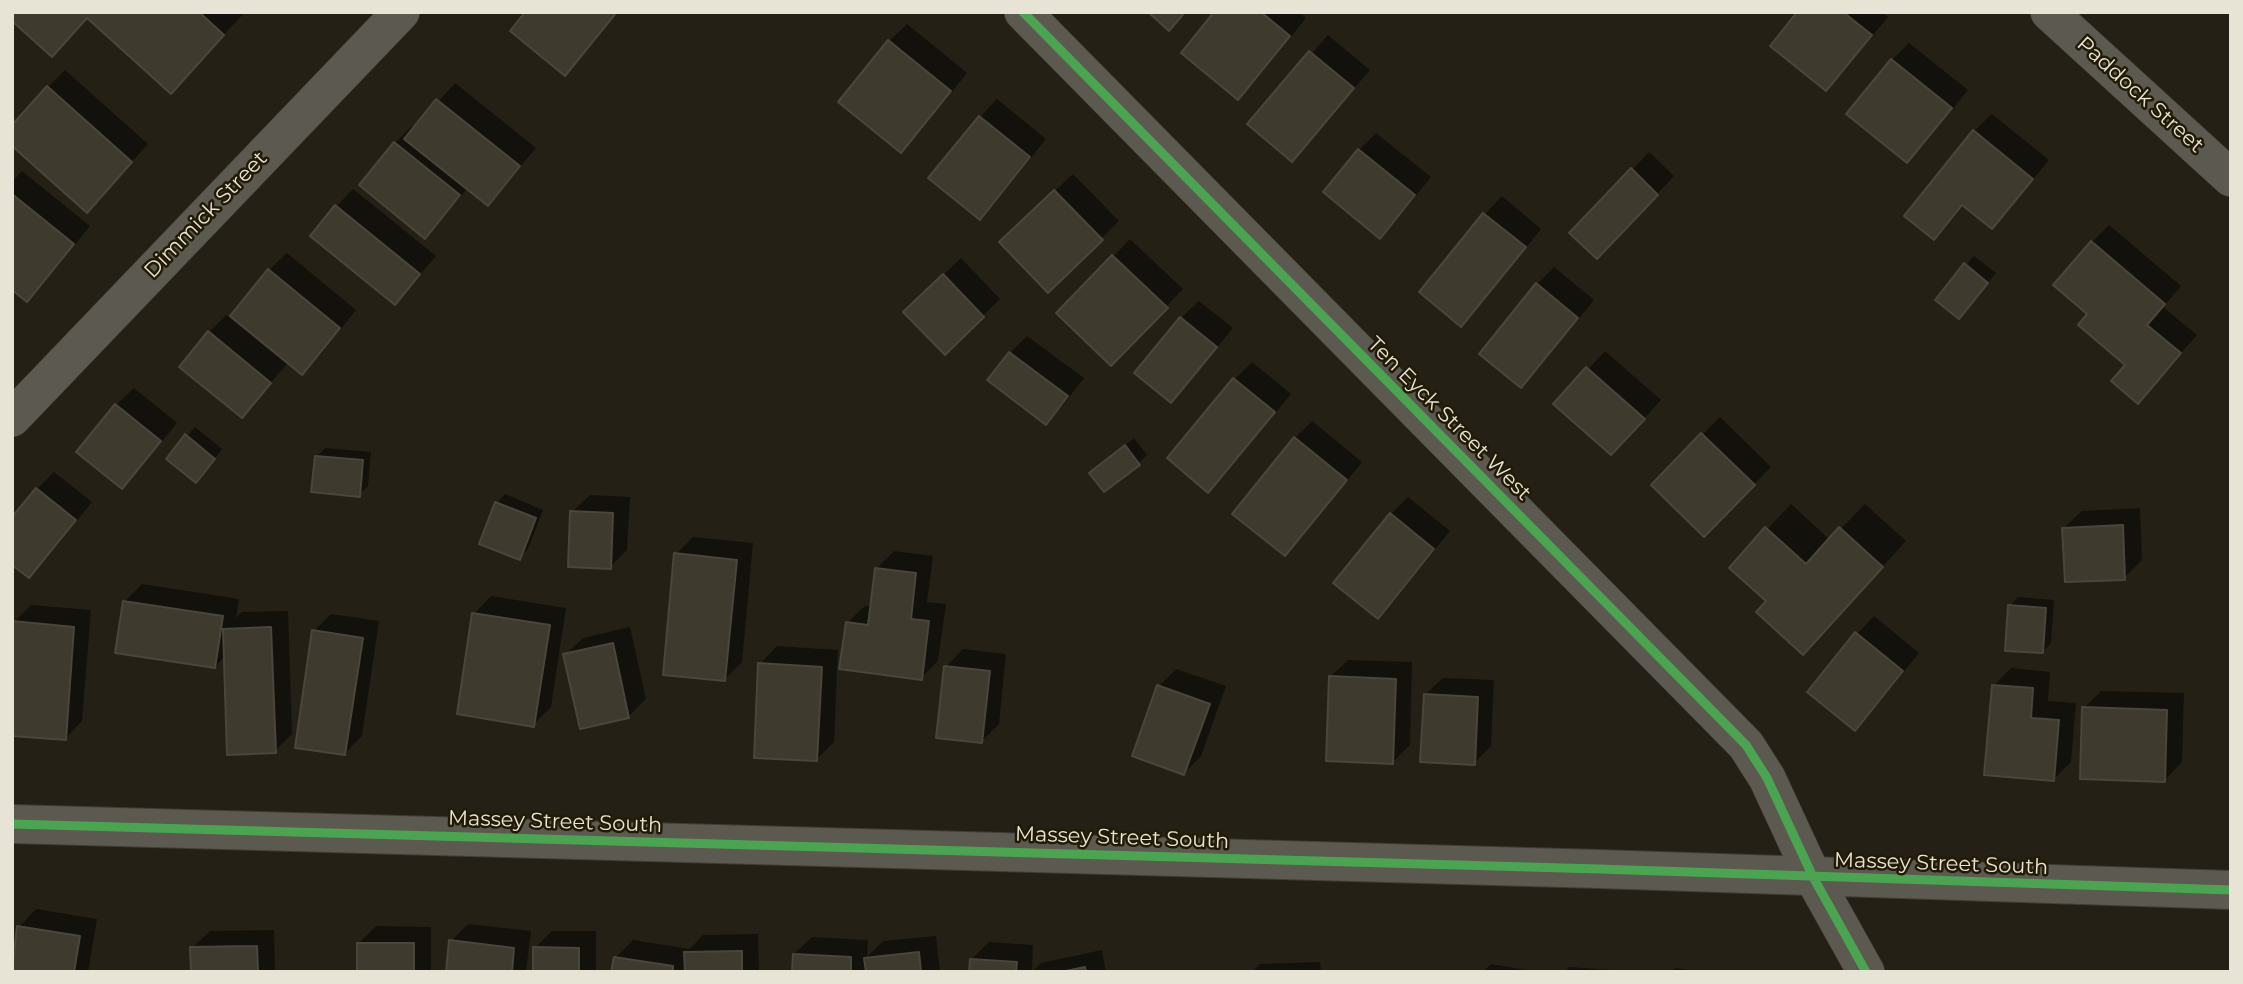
<!DOCTYPE html>
<style>
body{margin:0}
#map{position:relative;width:2243px;height:984px;overflow:hidden;background:#252015;font-family:Montserrat,sans-serif}
canvas{display:block}
.frame{position:absolute;inset:0;border:14px solid #e7e3d5;pointer-events:none}
</style>
<div id="map">
<canvas width="2243" height="984"></canvas>
<div class="frame"></div>
</div>
<script>
const c = document.querySelector('canvas').getContext('2d');
c.lineJoin = 'round';
function paint(path, color) { c.fillStyle = color; c.fill(path, 'evenodd'); }
const toPath = rows => new Path2D(rows.map(r => 'M' + r).join(''));
function stroke(path, color, width, dash) { c.strokeStyle = color; c.lineWidth = width; c.lineCap = dash ? 'butt' : 'round'; c.setLineDash(dash || []); c.stroke(path); }
function drawText(font, color, halo, rows, align = 'center') {
  c.font = font + ' Montserrat,sans-serif'; c.lineWidth = 5; c.setLineDash([]); c.textBaseline = 'middle'; c.strokeStyle = halo; c.fillStyle = color; for (const [text, x, y, turn = 0] of rows) {
    c.save(); c.translate(x, y); c.rotate((+turn || 0) * Math.PI / 180); c.textAlign = isNaN(turn) ? turn : align; if (halo) c.strokeText(text, 0, 0); c.fillText(text, 0, 0); c.restore();
  }
}
const shadow = toPath([
 [12,12,245,12,171,91,88,16],
 [527,12,618,12,582,56,565,73],
 [1217,12,1300,12,1306,18,1256,80,1238,97],
 [1799,12,1882,12,1888,17,1843,72,1826,89],
 [907,24,967,73,918,134,900,151,889,41],
 [1328,35,1370,70,1292,159,1250,124],
 [1909,43,1968,90,1924,144,1906,161,1848,114,1892,60],
 [65,70,148,144,87,211,48,87],
 [455,83,536,148,488,204,468,188,425,236,395,143,412,126,415,128],
 [997,99,1046,139,997,200,980,217,931,177,980,117],
 [1992,114,2049,160,2009,209,1992,227,1964,204,1933,238,1974,131],
 [1376,133,1431,177,1397,219,1380,236,1359,150],
 [1649,152,1674,176,1614,240,1632,170],
 [22,171,90,226,44,283,27,300,12,288,12,182],
 [1073,174,1119,221,1048,291,1019,225],
 [353,189,436,256,395,303,336,207],
 [1502,196,1541,229,1478,307,1461,324,1421,292,1485,214],
 [2109,225,2181,286,2163,307,2197,335,2138,401,2127,365,2089,314,2092,242],
 [1130,239,1183,289,1111,364,1059,313],
 [287,253,356,310,320,355,302,372,269,270],
 [1974,256,1996,273,1967,308,1937,300],
 [961,258,1000,299,945,353,905,312],
 [1554,267,1594,300,1538,369,1521,386,1537,284],
 [1199,301,1233,328,1188,383,1171,401,1137,373,1181,318],
 [226,315,287,364,242,416,209,332],
 [1027,336,1084,378,1063,405,1046,423,990,380,1010,353],
 [1605,351,1661,400,1628,436,1556,404],
 [1252,362,1291,394,1225,473,1208,490,1169,458,1235,379],
 [134,388,177,423,139,469,122,487,116,405],
 [1720,417,1771,467,1704,535,1653,485],
 [1312,421,1362,462,1302,537,1285,554,1295,438],
 [195,427,222,449,204,472,187,436],
 [1134,438,1147,455,1139,463,1092,473],
 [325,448,371,452,368,486,359,495,316,457],
 [54,472,92,502,46,559,29,576,37,489],
 [505,494,543,510,528,549,519,558,497,503],
 [590,495,630,497,627,550,610,567,572,512],
 [1408,497,1450,531,1395,599,1378,617,1391,514],
 [1791,504,1830,540,1865,504,1906,541,1827,628,1769,601,1732,567],
 [2140,508,2142,560,2124,578,2064,528,2082,511],
 [693,537,753,543,742,662,725,679,676,554],
 [894,551,933,556,927,602,946,604,938,661,921,678,847,623,865,606,872,606,877,568],
 [142,584,239,599,236,618,242,612,288,611,292,734,275,751,226,655,215,667,125,601],
 [491,596,566,608,551,707,533,725,474,614],
 [2018,597,2054,600,2051,643,2043,652,2010,606],
 [31,605,91,610,82,721,65,739,14,622],
 [331,614,379,621,362,736,345,753,314,631],
 [1874,616,1919,653,1872,711,1855,729,1857,634],
 [630,627,646,699,628,717,565,655,583,638],
 [777,646,838,650,834,742,817,759,760,664],
 [963,649,1006,654,999,724,981,742,946,667],
 [1348,660,1412,662,1410,745,1393,762,1330,677],
 [2011,668,2050,672,2048,701,2076,703,2071,762,2054,779,1993,686],
 [1176,669,1226,686,1201,756,1184,773,1159,686],
 [1443,678,1494,680,1491,746,1474,763,1425,695],
 [2101,691,2184,693,2182,762,2165,780,2084,708],
 [36,909,97,919,88,972,12,972,19,927],
 [468,924,531,931,526,972,448,972,451,941],
 [376,926,431,927,431,972,359,972,359,943],
 [274,930,275,972,192,972,192,948,210,931],
 [552,931,596,931,596,972,535,972,535,948],
 [758,934,759,972,613,972,615,958,633,940,690,949,703,935],
 [936,936,940,972,793,972,794,954,812,937,868,940,867,957,883,941],
 [989,942,1033,945,1032,972,970,972,971,960],
 [1102,950,1106,972,1032,972,1041,963],
 [1320,962,1321,972,1252,972,1260,964],
 [1491,964,1538,972,1483,972],
 [1569,967,1626,971,1626,972,1565,972],
 [1675,968,1699,972,1671,972]
]);
const building = toPath([
 [12,12,199,12,224,35,171,94,87,18,52,57,12,21,12,12],
 [525,12,615,12,616,13,565,76,510,31,525,12],
 [1148,12,1185,12,1169,31,1148,12],
 [1214,12,1261,12,1290,36,1238,100,1181,53,1214,12],
 [1797,12,1843,12,1872,35,1826,91,1770,46,1797,12],
 [888,40,951,91,901,153,838,102,888,40],
 [1309,51,1354,88,1292,162,1247,124,1309,51],
 [1891,59,1952,108,1907,163,1846,114,1891,59],
 [47,86,132,162,87,213,12,146,12,125,47,86],
 [436,99,520,166,488,206,404,139,436,99],
 [979,116,1030,157,980,220,928,178,979,116],
 [1973,130,2033,179,1992,229,1962,205,1934,240,1904,216,1973,130],
 [394,142,460,195,425,239,359,185,394,142],
 [1358,149,1415,195,1380,239,1323,192,1358,149],
 [1631,168,1658,195,1597,259,1569,233,1631,168],
 [1054,190,1103,240,1048,293,999,242,1054,190],
 [12,194,74,244,27,302,12,290,12,194],
 [335,205,420,274,395,305,310,236,335,205],
 [1483,213,1526,247,1461,327,1419,292,1483,213],
 [2091,241,2165,304,2147,325,2181,353,2138,404,2111,381,2125,365,2078,325,2087,314,2053,285,2091,241],
 [1112,255,1168,308,1111,366,1056,313,1112,255],
 [1964,263,1988,283,1959,319,1935,300,1964,263],
 [268,269,340,328,302,375,230,316,268,269],
 [943,274,984,317,945,355,903,312,943,274],
 [1536,283,1578,318,1521,388,1479,354,1536,283],
 [1180,317,1217,347,1171,403,1134,373,1180,317],
 [208,331,271,383,242,418,179,367,208,331],
 [1009,352,1068,396,1046,425,987,380,1009,352],
 [1586,367,1645,419,1611,455,1553,404,1586,367],
 [1233,378,1275,412,1208,493,1167,458,1233,378],
 [115,404,161,441,122,489,76,452,115,404],
 [1701,433,1755,485,1704,537,1651,485,1701,433],
 [185,434,215,459,196,483,166,459,185,434],
 [1294,437,1347,480,1285,556,1232,514,1294,437],
 [1125,445,1140,465,1104,492,1089,473,1125,445],
 [315,456,363,460,360,497,311,492,315,456],
 [36,488,76,520,29,578,12,565,12,517,36,488],
 [495,502,536,518,520,560,479,544,495,502],
 [570,511,613,513,611,569,568,567,570,511],
 [1390,513,1434,549,1378,619,1333,583,1390,513],
 [2123,525,2125,580,2065,582,2062,528,2123,525],
 [1765,527,1806,564,1839,527,1883,567,1803,655,1756,612,1766,601,1729,568,1765,527],
 [674,553,737,560,725,681,663,675,674,553],
 [875,568,916,573,911,619,929,621,922,680,839,669,846,622,868,625,875,568],
 [123,601,223,616,215,668,115,653,123,601],
 [2008,605,2046,608,2043,653,2005,651,2008,605],
 [472,613,550,625,534,727,457,714,472,613],
 [12,621,74,627,66,740,12,736,12,621],
 [271,627,276,753,227,755,223,629,271,627],
 [312,630,363,638,345,755,295,748,312,630],
 [1855,632,1903,671,1855,731,1807,692,1855,632],
 [613,643,629,718,580,729,563,654,613,643],
 [758,663,822,667,817,761,754,758,758,663],
 [944,666,990,671,982,743,936,738,944,666],
 [1329,676,1396,679,1393,764,1326,761,1329,676],
 [1157,685,1210,704,1184,775,1132,756,1157,685],
 [1992,685,2033,688,2031,718,2059,720,2054,781,1984,775,1992,685],
 [1424,694,1478,697,1475,765,1420,762,1424,694],
 [2082,707,2167,710,2165,782,2080,779,2082,707],
 [17,926,80,936,74,972,12,972,17,926],
 [449,940,514,948,512,972,446,972,449,940],
 [357,943,414,943,414,972,357,972,357,943],
 [257,946,258,972,191,972,190,947,257,946],
 [533,947,579,948,579,972,533,972,533,947],
 [742,951,742,972,685,972,684,952,742,951],
 [919,952,921,972,866,972,864,958,919,952],
 [793,954,851,957,851,972,792,972,793,954],
 [614,957,673,966,673,972,611,972,614,957],
 [970,959,1017,962,1016,972,969,972,970,959],
 [1085,967,1086,972,1061,972,1085,967]
]);
const street = toPath([
 [1023,12,1746,745,1767,778,1813,877,1866,972],
 [2049,12,2231,178],
 [12,418,401,12]
]);
const secondary = toPath([
 [12,824,1599,869,2231,890]
]);
const cycleway = toPath([
 [1023,12,1746,745,1767,778,1813,877,1866,972],
 [12,824,1599,869,2231,890]
]);
const streetNames = [
 ["Paddock Street",2140,95,42],
 ["Dimmick Street",206,215,-46],
 ["Ten Eyck Street West",1449,419,45],
 ["Massey Street South",555,822,2],
 ["Massey Street South",1122,838,2],
 ["Massey Street South",1941,864,2]
];
paint(shadow, '#0007');
paint(building, '#3e3a2d');
stroke(building, '#4a463d', 2);
stroke(street, '#413d35', 38);
stroke(secondary, '#413d35', 40);
stroke(street, '#5c5950', 37);
stroke(secondary, '#5c5950', 38);
stroke(cycleway, '#4ca352', 9);
drawText('21px', '#e7e3d5', '#211b06', streetNames);
</script>
